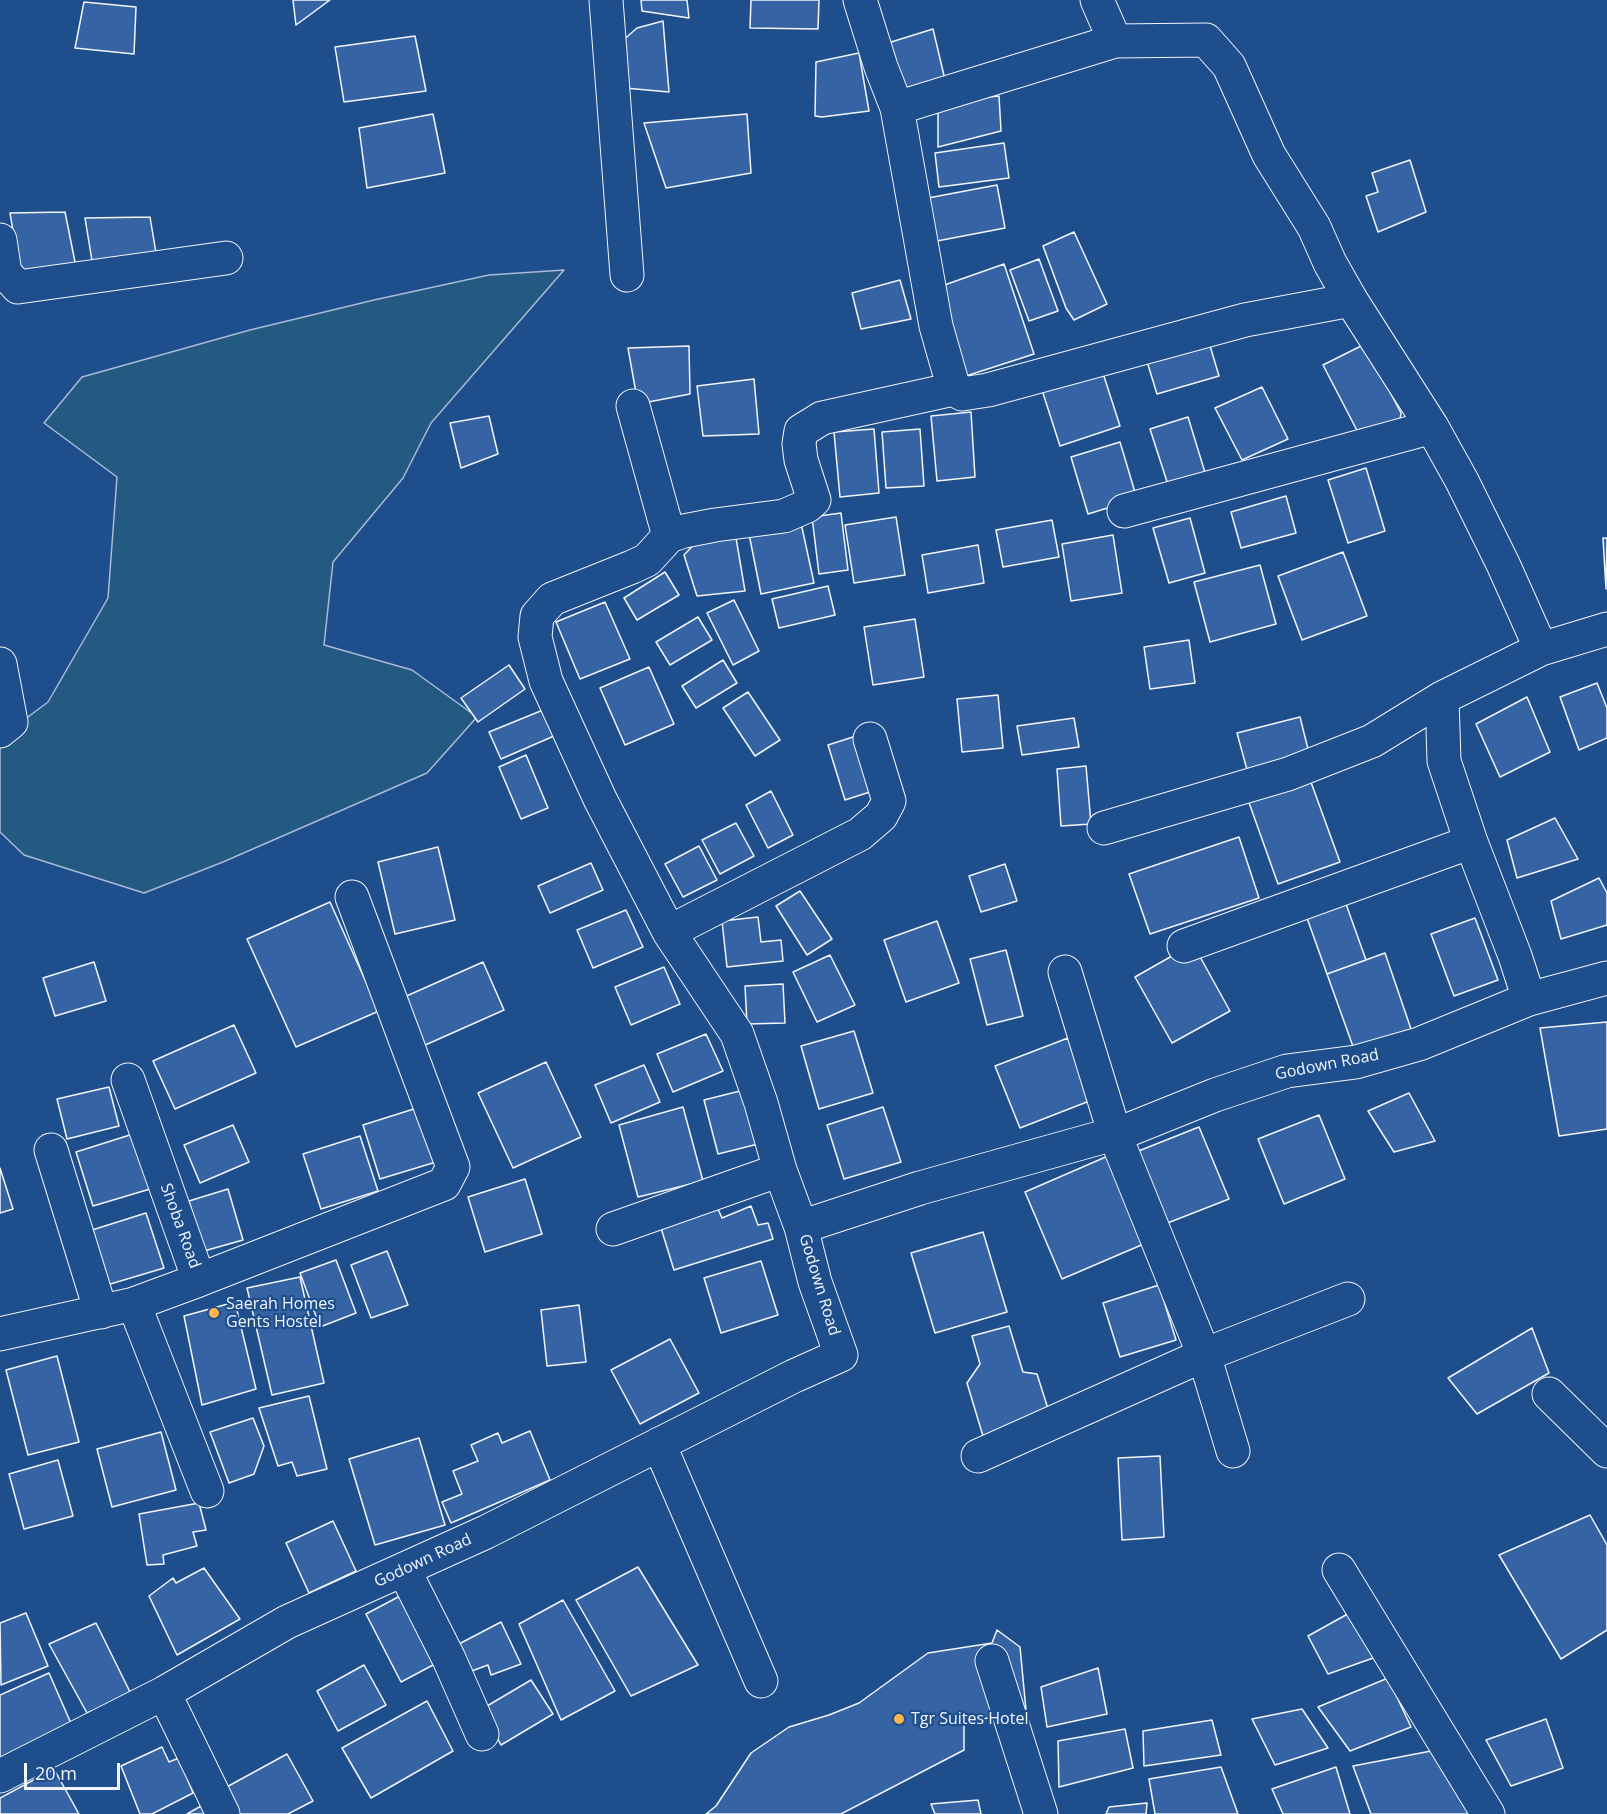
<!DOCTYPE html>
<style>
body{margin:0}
#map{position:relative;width:1607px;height:1814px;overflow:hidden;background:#1f4e8c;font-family:"Open Sans",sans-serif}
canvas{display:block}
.scale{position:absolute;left:24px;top:1763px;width:96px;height:27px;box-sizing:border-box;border:3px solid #f2f6ff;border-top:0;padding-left:8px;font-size:18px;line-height:21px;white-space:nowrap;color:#f2f6ff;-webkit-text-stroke:4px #1f4e8c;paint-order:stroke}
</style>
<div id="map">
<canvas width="1607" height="1814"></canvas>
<div class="scale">20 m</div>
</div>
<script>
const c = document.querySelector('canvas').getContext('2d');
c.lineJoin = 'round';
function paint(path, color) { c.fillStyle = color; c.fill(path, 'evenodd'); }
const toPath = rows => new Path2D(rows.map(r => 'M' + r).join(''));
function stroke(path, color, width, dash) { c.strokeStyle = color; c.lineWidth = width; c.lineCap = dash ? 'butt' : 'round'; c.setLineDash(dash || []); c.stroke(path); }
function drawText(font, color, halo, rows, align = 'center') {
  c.font = font + ' "Open Sans",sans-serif'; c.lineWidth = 4.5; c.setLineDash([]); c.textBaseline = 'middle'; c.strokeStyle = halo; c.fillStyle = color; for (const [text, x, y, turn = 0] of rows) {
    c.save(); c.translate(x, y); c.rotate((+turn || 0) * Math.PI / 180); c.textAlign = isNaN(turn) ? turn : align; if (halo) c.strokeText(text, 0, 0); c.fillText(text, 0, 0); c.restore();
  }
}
const green = toPath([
 [564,270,431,423,403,478,333,562,324,645,412,670,477,717,427,773,223,862,144,893,24,855,0,832,0,738,48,702,108,598,117,477,44,423,82,377,250,330,374,300,489,275,564,270]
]);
const building = toPath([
 [293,0,330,0,296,25,293,0],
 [641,0,687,0,689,18,642,11,641,0],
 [751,0,819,0,818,29,750,28,751,0],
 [84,2,136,7,134,54,75,48,84,2],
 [663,21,669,92,625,88,621,42,637,28,663,21],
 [933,29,946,84,906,98,888,43,933,29],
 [415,36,426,91,344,102,335,47,415,36],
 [859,53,869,111,822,117,815,116,816,62,859,53],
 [999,96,1001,131,938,147,938,102,999,96],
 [433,114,445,173,367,188,359,128,433,114],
 [747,114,751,173,666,188,644,123,747,114],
 [1004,143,1009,178,939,187,935,153,1004,143],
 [1410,160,1426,212,1378,232,1366,196,1378,192,1372,173,1410,160],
 [997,185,1005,228,937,241,928,198,997,185],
 [65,212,76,267,22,284,10,213,65,212],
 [150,217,157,259,94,273,85,218,150,217],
 [1074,232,1107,304,1074,320,1066,308,1043,246,1074,232],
 [1039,259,1058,311,1029,321,1010,270,1039,259],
 [1004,264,1034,354,966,376,936,288,1004,264],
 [900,280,911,319,861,329,852,293,900,280],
 [1208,339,1219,376,1157,394,1145,355,1208,339],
 [1365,344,1401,413,1400,420,1362,440,1323,365,1365,344],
 [689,346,690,394,638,404,628,348,689,346],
 [1101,367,1120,426,1060,446,1041,387,1101,367],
 [754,379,759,434,703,436,697,386,754,379],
 [1262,387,1288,439,1242,460,1215,408,1262,387],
 [971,412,975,477,937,481,931,416,971,412],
 [489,416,498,454,461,468,450,423,489,416],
 [1188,417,1207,479,1170,491,1150,429,1188,417],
 [874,429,879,493,840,497,834,432,874,429],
 [920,429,924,486,886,488,882,432,920,429],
 [1120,442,1137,499,1088,514,1071,457,1120,442],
 [1366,468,1385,531,1348,543,1328,480,1366,468],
 [1286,496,1296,533,1241,548,1231,512,1286,496],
 [841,513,848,570,819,574,812,517,841,513],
 [896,517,905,575,854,583,845,525,896,517],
 [1190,518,1205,573,1169,583,1153,528,1190,518],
 [1052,520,1059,557,1003,567,996,530,1052,520],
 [801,523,814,583,761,594,749,534,801,523],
 [735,532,745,591,697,596,684,555,701,537,735,532],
 [1113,535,1122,593,1071,601,1062,544,1113,535],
 [1603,538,1607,538,1606,589,1603,538],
 [978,545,984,583,928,593,922,555,978,545],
 [1343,552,1367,616,1302,640,1278,576,1343,552],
 [1260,565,1276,624,1210,642,1194,582,1260,565],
 [665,572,679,595,637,620,624,598,665,572],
 [828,586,835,615,779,628,772,599,828,586],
 [734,600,759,651,733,665,707,613,734,600],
 [605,602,630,659,580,679,556,622,605,602],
 [698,617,712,640,670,665,656,642,698,617],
 [915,619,924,677,873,685,864,627,915,619],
 [1189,640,1195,683,1150,689,1144,647,1189,640],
 [723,660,737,683,696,708,682,686,723,660],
 [509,665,525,689,478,722,461,698,509,665],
 [649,667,674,724,625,745,600,688,649,667],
 [1597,683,1607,708,1607,738,1579,750,1560,697,1597,683],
 [748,692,780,740,755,756,723,708,748,692],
 [998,695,1003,748,962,752,957,699,998,695],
 [1527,697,1550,752,1500,777,1476,724,1527,697],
 [543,710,554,736,501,759,489,732,543,710],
 [1300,717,1311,761,1249,777,1237,733,1300,717],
 [1074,718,1079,747,1022,755,1017,726,1074,718],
 [856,736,873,791,845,800,828,745,856,736],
 [526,755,548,808,521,819,499,767,526,755],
 [1086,766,1091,824,1061,826,1057,769,1086,766],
 [1308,774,1340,862,1278,884,1247,797,1308,774],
 [771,791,793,835,768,848,746,805,771,791],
 [1555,818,1578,859,1517,878,1507,840,1555,818],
 [736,823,754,856,720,874,702,840,736,823],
 [1239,837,1259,898,1150,934,1129,874,1239,837],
 [699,846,717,880,683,897,665,864,699,846],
 [438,847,455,920,395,934,378,862,438,847],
 [591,863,603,890,550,913,538,886,591,863],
 [1005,864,1017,901,981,912,969,876,1005,864],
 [1599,878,1607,893,1607,925,1561,939,1551,901,1599,878],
 [1341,890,1366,960,1327,974,1302,904,1341,890],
 [800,891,832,939,807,955,776,906,800,891],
 [330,902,379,1011,296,1047,247,939,330,902],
 [626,910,643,947,593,968,577,930,626,910],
 [758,917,761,942,781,940,783,961,727,967,722,921,758,917],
 [1475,918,1498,980,1454,996,1431,934,1475,918],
 [937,921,959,983,906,1002,884,940,937,921],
 [1193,944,1230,1011,1172,1043,1135,977,1193,944],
 [1006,950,1023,1016,987,1025,970,959,1006,950],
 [1385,953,1412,1032,1355,1052,1327,974,1385,953],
 [830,955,855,1005,817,1022,793,972,830,955],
 [94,962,106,1001,55,1016,43,978,94,962],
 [483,962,504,1010,423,1046,402,998,483,962],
 [664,967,680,1004,631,1025,615,987,664,967],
 [783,984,785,1023,747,1024,745,986,783,984],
 [1607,1022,1607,1129,1559,1136,1540,1028,1607,1022],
 [234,1025,256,1073,175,1109,153,1061,234,1025],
 [854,1031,873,1093,819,1109,801,1046,854,1031],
 [706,1034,723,1071,673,1092,657,1054,706,1034],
 [1068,1038,1092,1100,1020,1128,995,1066,1068,1038],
 [546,1062,581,1137,513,1168,478,1093,546,1062],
 [644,1065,660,1102,611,1123,595,1085,644,1065],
 [109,1087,119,1126,67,1139,57,1099,109,1087],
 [744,1090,758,1144,718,1154,704,1100,744,1090],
 [1409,1093,1435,1141,1394,1152,1368,1111,1409,1093],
 [420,1107,436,1162,380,1179,363,1125,420,1107],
 [683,1107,703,1181,638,1197,619,1125,683,1107],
 [883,1107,901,1162,844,1179,827,1125,883,1107],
 [1319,1115,1345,1179,1284,1204,1258,1139,1319,1115],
 [233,1125,249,1162,200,1183,184,1145,233,1125],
 [1199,1127,1229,1199,1165,1224,1136,1152,1199,1127],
 [133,1134,150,1189,93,1206,76,1152,133,1134],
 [360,1136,378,1191,321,1209,303,1154,360,1136],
 [1108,1156,1146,1243,1062,1279,1025,1192,1108,1156],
 [0,1168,13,1209,0,1213,0,1168],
 [525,1179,542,1234,485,1252,468,1197,525,1179],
 [228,1189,243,1240,204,1251,189,1201,228,1189],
 [751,1206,758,1225,768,1223,773,1239,674,1270,661,1228,718,1209,722,1218,751,1206],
 [146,1213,164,1268,107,1285,89,1231,146,1213],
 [983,1232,1007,1312,935,1333,911,1253,983,1232],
 [387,1251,408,1305,371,1318,351,1265,387,1251],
 [336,1260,356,1313,320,1327,300,1273,336,1260],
 [761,1261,778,1315,721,1333,704,1278,761,1261],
 [300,1277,324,1383,272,1395,247,1288,300,1277],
 [1159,1285,1176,1340,1120,1357,1103,1303,1159,1285],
 [235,1302,256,1389,202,1405,184,1316,235,1302],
 [579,1305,586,1362,547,1366,541,1310,579,1305],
 [1009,1326,1023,1372,1037,1374,1050,1415,983,1436,967,1383,980,1364,972,1336,1009,1326],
 [1532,1328,1549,1373,1477,1414,1448,1378,1532,1328],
 [670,1339,699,1393,640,1424,611,1370,670,1339],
 [57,1356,79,1442,28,1455,6,1370,57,1356],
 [309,1396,327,1469,297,1476,292,1462,278,1466,259,1408,309,1396],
 [253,1418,264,1446,254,1474,229,1483,210,1432,253,1418],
 [530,1431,550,1480,451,1523,442,1502,462,1494,453,1471,478,1461,471,1445,498,1433,502,1443,530,1431],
 [161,1432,176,1490,112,1507,97,1449,161,1432],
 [419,1438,445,1525,375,1545,349,1459,419,1438],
 [1160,1456,1164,1537,1122,1540,1118,1458,1160,1456],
 [58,1460,73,1516,24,1529,9,1474,58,1460],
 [199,1503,206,1530,193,1532,197,1546,163,1555,164,1564,147,1565,139,1514,199,1503],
 [1590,1515,1607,1545,1607,1630,1561,1659,1499,1555,1590,1515],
 [333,1521,356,1571,309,1593,286,1543,333,1521],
 [638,1567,698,1665,631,1696,576,1600,638,1567],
 [204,1568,240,1619,177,1655,149,1596,173,1578,176,1583,204,1568],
 [400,1596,435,1664,401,1682,366,1614,400,1596],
 [563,1600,615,1691,561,1720,519,1624,563,1600],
 [1353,1611,1376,1657,1328,1674,1308,1636,1353,1611],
 [26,1613,48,1666,1,1685,0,1623,26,1613],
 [501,1622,521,1664,491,1675,488,1665,469,1672,457,1645,501,1622],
 [96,1623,132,1696,87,1713,49,1644,96,1623],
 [997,1630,1020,1647,1026,1710,964,1723,964,1750,841,1814,706,1814,716,1806,751,1753,789,1727,829,1715,859,1703,928,1653,992,1643,997,1630],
 [364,1665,386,1705,338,1731,317,1691,364,1665],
 [1098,1668,1107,1714,1047,1727,1041,1687,1098,1668],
 [49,1673,73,1728,0,1760,0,1695,49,1673],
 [1388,1678,1411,1727,1350,1751,1318,1707,1388,1678],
 [531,1680,553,1714,501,1745,482,1709,531,1680],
 [427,1701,453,1751,371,1798,342,1748,427,1701],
 [1302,1709,1328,1748,1275,1765,1252,1719,1302,1709],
 [1546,1719,1563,1768,1511,1786,1486,1740,1546,1719],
 [1212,1720,1221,1755,1144,1766,1143,1731,1212,1720],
 [1125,1729,1133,1768,1059,1787,1058,1741,1125,1729],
 [162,1747,169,1762,179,1758,193,1793,152,1814,140,1814,121,1766,162,1747],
 [1431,1751,1471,1814,1371,1814,1353,1766,1431,1751],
 [287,1754,313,1801,288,1814,237,1814,223,1789,287,1754],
 [1221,1767,1238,1814,1155,1814,1149,1779,1221,1767],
 [1336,1767,1350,1814,1283,1814,1272,1789,1336,1767],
 [54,1769,79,1814,0,1814,0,1798,54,1769],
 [978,1800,981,1814,935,1814,931,1804,978,1800],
 [1147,1803,1146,1814,1106,1814,1109,1807,1147,1803],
 [201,1806,206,1814,187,1814,201,1806]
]);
const minor = toPath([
 [606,0,627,275],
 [860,0,881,67,897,108,936,326,954,389,962,394,988,390,1245,320,1351,300],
 [1097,0,1115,41,1206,40,1229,66,1269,155,1314,227,1330,263,1351,300,1432,427,1462,481,1503,564,1541,649],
 [897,108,1115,41],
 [0,240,5,273,18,287,226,258],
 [633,406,669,536],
 [1124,511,1432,427],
 [0,664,11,722,0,731],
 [1442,698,1444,761,1471,842,1515,956,1529,999],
 [1104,828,1288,774,1372,741,1442,698,1541,649,1607,629],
 [669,932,860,834,881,816,889,801,870,739],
 [1184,946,1471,842],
 [1065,972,1115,1135,1204,1355,1233,1451],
 [51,1150,101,1312],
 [801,1227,780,1170,761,1103,737,1034,669,932,600,799,546,681,535,637,537,616,552,599,632,567,647,560,669,536,684,531,715,525,784,516,807,506,814,500,801,460,799,444,801,431,822,418,954,389],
 [613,1229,780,1170],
 [199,1280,444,1184,453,1167,352,897],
 [134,1304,207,1491],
 [0,1334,134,1304,199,1280,128,1080],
 [1549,1394,1607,1451],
 [659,1444,761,1681],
 [978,1456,1204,1355,1348,1299],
 [404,1570,449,1659,482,1734],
 [1339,1570,1488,1814],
 [992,1661,1041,1814],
 [164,1693,223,1814],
 [0,1776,164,1693,287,1622,486,1532,794,1376,841,1355,815,1282,801,1227,920,1188,1128,1130,1215,1095,1287,1071,1356,1062,1419,1044,1529,999,1607,978]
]);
const markers = [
 [214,1313,6,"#ffb74d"],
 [899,1719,6,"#ffb74d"]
];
const streetNames = [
 ["Godown Road",1327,1065,-11],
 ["Shoba Road",180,1226,70],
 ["Godown Road",819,1285,73],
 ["Godown Road",423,1561,-25]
];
const poiNames = [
 ["Saerah Homes",226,1304],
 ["Gents Hostel",226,1322],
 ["Tgr Suites Hotel",911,1719]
];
paint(green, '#245a82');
stroke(green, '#a8bbd7', 1.5);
paint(building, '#3563a3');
stroke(building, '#f2f6ff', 1.5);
stroke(minor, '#f2f6ff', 35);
stroke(minor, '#1f4e8c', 33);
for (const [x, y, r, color] of markers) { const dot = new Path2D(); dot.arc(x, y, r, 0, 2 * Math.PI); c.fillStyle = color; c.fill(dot); stroke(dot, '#1f4e8c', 2); }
drawText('16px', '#f2f6ff', '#1f4e8c', streetNames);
drawText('16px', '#f2f6ff', '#1f4e8c', poiNames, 'left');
</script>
